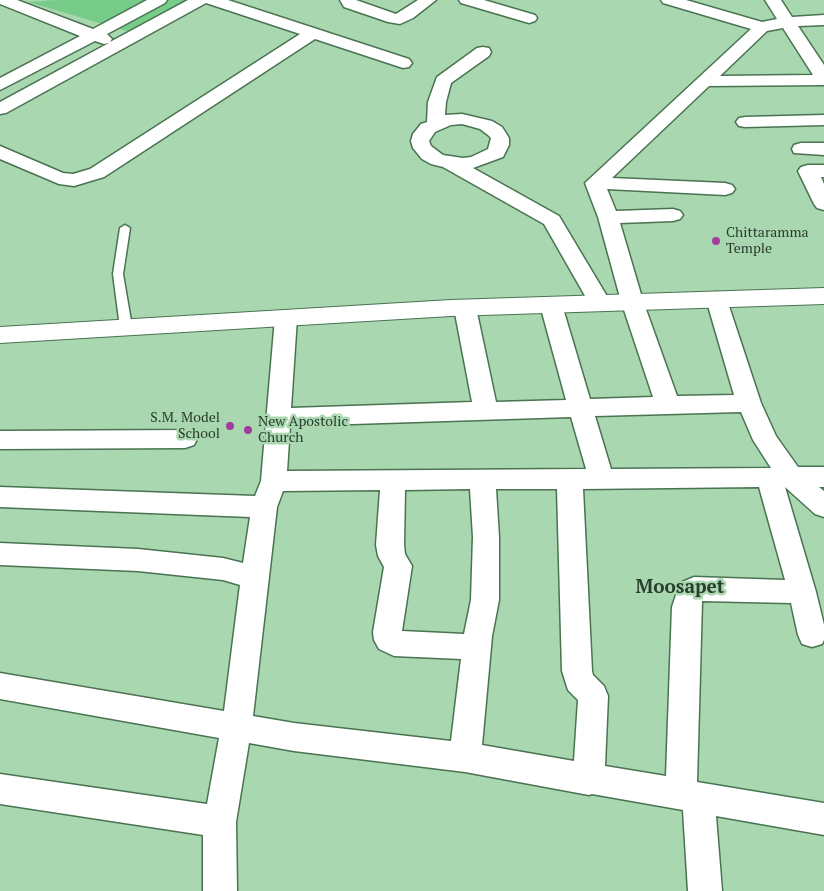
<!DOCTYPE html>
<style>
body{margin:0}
canvas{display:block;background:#a8d7b0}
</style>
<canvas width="824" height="891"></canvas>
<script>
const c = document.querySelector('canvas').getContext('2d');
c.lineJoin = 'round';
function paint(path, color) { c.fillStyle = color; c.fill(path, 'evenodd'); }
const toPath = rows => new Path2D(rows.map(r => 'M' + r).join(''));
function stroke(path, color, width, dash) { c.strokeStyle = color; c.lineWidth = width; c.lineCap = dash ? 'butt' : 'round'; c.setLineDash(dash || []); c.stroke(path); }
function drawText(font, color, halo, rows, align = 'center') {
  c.font = font + ' "PT Serif",serif'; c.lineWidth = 5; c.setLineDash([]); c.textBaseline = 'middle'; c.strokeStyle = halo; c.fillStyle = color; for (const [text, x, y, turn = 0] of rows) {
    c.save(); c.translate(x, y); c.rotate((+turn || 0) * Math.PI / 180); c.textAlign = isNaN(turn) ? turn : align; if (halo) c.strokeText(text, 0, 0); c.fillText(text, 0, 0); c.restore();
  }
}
const green = toPath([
 [56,0,188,0,133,33,28,2]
]);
const service = toPath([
 [125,225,130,228,123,274,132,327,126,331,120,327,113,274,120,228,125,225]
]);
const minor = toPath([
 [0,0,17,0,93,29,147,0,167,0,165,3,107,34,112,39,110,42,188,0,228,0,409,59,412,63,409,67,403,68,315,39,104,177,74,186,59,184,0,159,0,146,63,173,73,174,90,169,300,34,206,3,6,113,0,114,0,102,109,43,104,44,95,41,0,90,0,78,80,36,0,4,0,0],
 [340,0,356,0,396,14,418,0,436,0,413,18,400,24,388,22,344,7,340,0],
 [459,0,484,0,535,15,537,18,535,21,529,23,461,3,459,0],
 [661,0,686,0,762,22,777,19,765,0,781,0,792,17,824,15,824,25,798,26,824,65,824,85,709,86,612,178,725,183,732,185,735,189,732,193,725,195,607,189,616,211,673,209,680,211,683,215,680,219,673,221,620,223,643,301,677,396,734,395,706,299,709,294,717,292,725,294,761,403,776,436,798,467,824,467,824,487,819,487,824,491,824,517,815,514,785,487,816,592,824,625,824,640,822,644,812,647,802,644,798,635,791,603,702,601,697,782,824,803,824,835,716,816,722,891,688,891,683,810,592,794,589,795,465,772,294,751,249,743,236,822,237,891,203,891,203,835,0,804,0,774,207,804,219,738,0,699,0,673,224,711,240,585,223,580,138,571,0,565,0,543,138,549,223,558,243,563,250,517,0,507,0,487,255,496,261,481,275,318,278,313,286,311,294,313,297,318,291,408,472,402,454,308,457,303,465,301,473,303,476,308,496,402,566,400,540,305,543,300,551,298,559,300,562,305,590,399,653,397,621,301,598,217,585,183,751,29,663,3,661,0],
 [783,28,813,75,720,76,767,31,783,28],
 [741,412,753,440,771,468,611,469,595,416,741,412],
 [571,417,586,469,287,471,290,426,571,417],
 [759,487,785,580,694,577,680,583,672,607,666,776,605,766,608,696,604,686,593,675,592,671,583,489,759,487],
 [470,489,473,537,471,600,464,634,402,631,412,566,405,554,404,545,405,490,470,489],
 [496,489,557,489,562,671,568,690,578,700,574,761,482,745,492,636,499,600,499,537,496,489],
 [380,490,376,545,378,556,384,567,373,632,374,640,379,649,394,656,461,659,451,741,294,723,253,716,277,507,283,491,380,490],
 [483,47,489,48,491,52,489,56,451,83,446,102,445,115,462,114,492,121,502,127,509,138,509,145,503,157,473,168,559,216,611,303,608,308,600,310,592,308,544,224,443,167,431,164,422,159,413,148,411,141,413,134,421,124,427,122,428,102,437,77,477,48,483,47],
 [462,124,480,129,488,135,491,138,488,149,471,157,463,158,443,155,431,146,429,141,435,132,451,125,462,124],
 [824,115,824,125,745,127,739,126,736,122,739,118,745,117,824,115],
 [801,143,824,143,824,155,794,153,792,149,794,145,801,143],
 [808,165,824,165,824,177,821,177,824,184,824,210,817,208,814,204,798,171,801,167,808,165],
 [185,430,194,433,197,439,194,445,185,448,0,449,0,431,185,430]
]);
const tertiary = toPath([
 [824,288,824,304,451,316,0,343,0,327,451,300,824,288]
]);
const markers = [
 [716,241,5,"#a43c9f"],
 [230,426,5,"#a43c9f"],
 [248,430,5,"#a43c9f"]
];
const poiNames = [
 ["Chittaramma",726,233],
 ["Temple",726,249],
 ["S.M. Model",220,418,"right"],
 ["School",220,434,"right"],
 ["New Apostolic",258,422],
 ["Church",258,438]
];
const districtNames = [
 ["Moosapet",680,588]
];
paint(green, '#78cc8a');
stroke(service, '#497351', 3);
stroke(minor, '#497351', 3);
stroke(tertiary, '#497351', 2);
paint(service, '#fff');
paint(minor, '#fff');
paint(tertiary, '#fff');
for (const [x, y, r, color] of markers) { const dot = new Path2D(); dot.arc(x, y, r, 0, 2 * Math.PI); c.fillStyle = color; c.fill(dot); stroke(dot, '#a8d7b0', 2); }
drawText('14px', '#2a3d2e', '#a8d7b0', poiNames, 'left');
drawText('bold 19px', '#2a3d2e', '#a8d7b0', districtNames);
</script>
